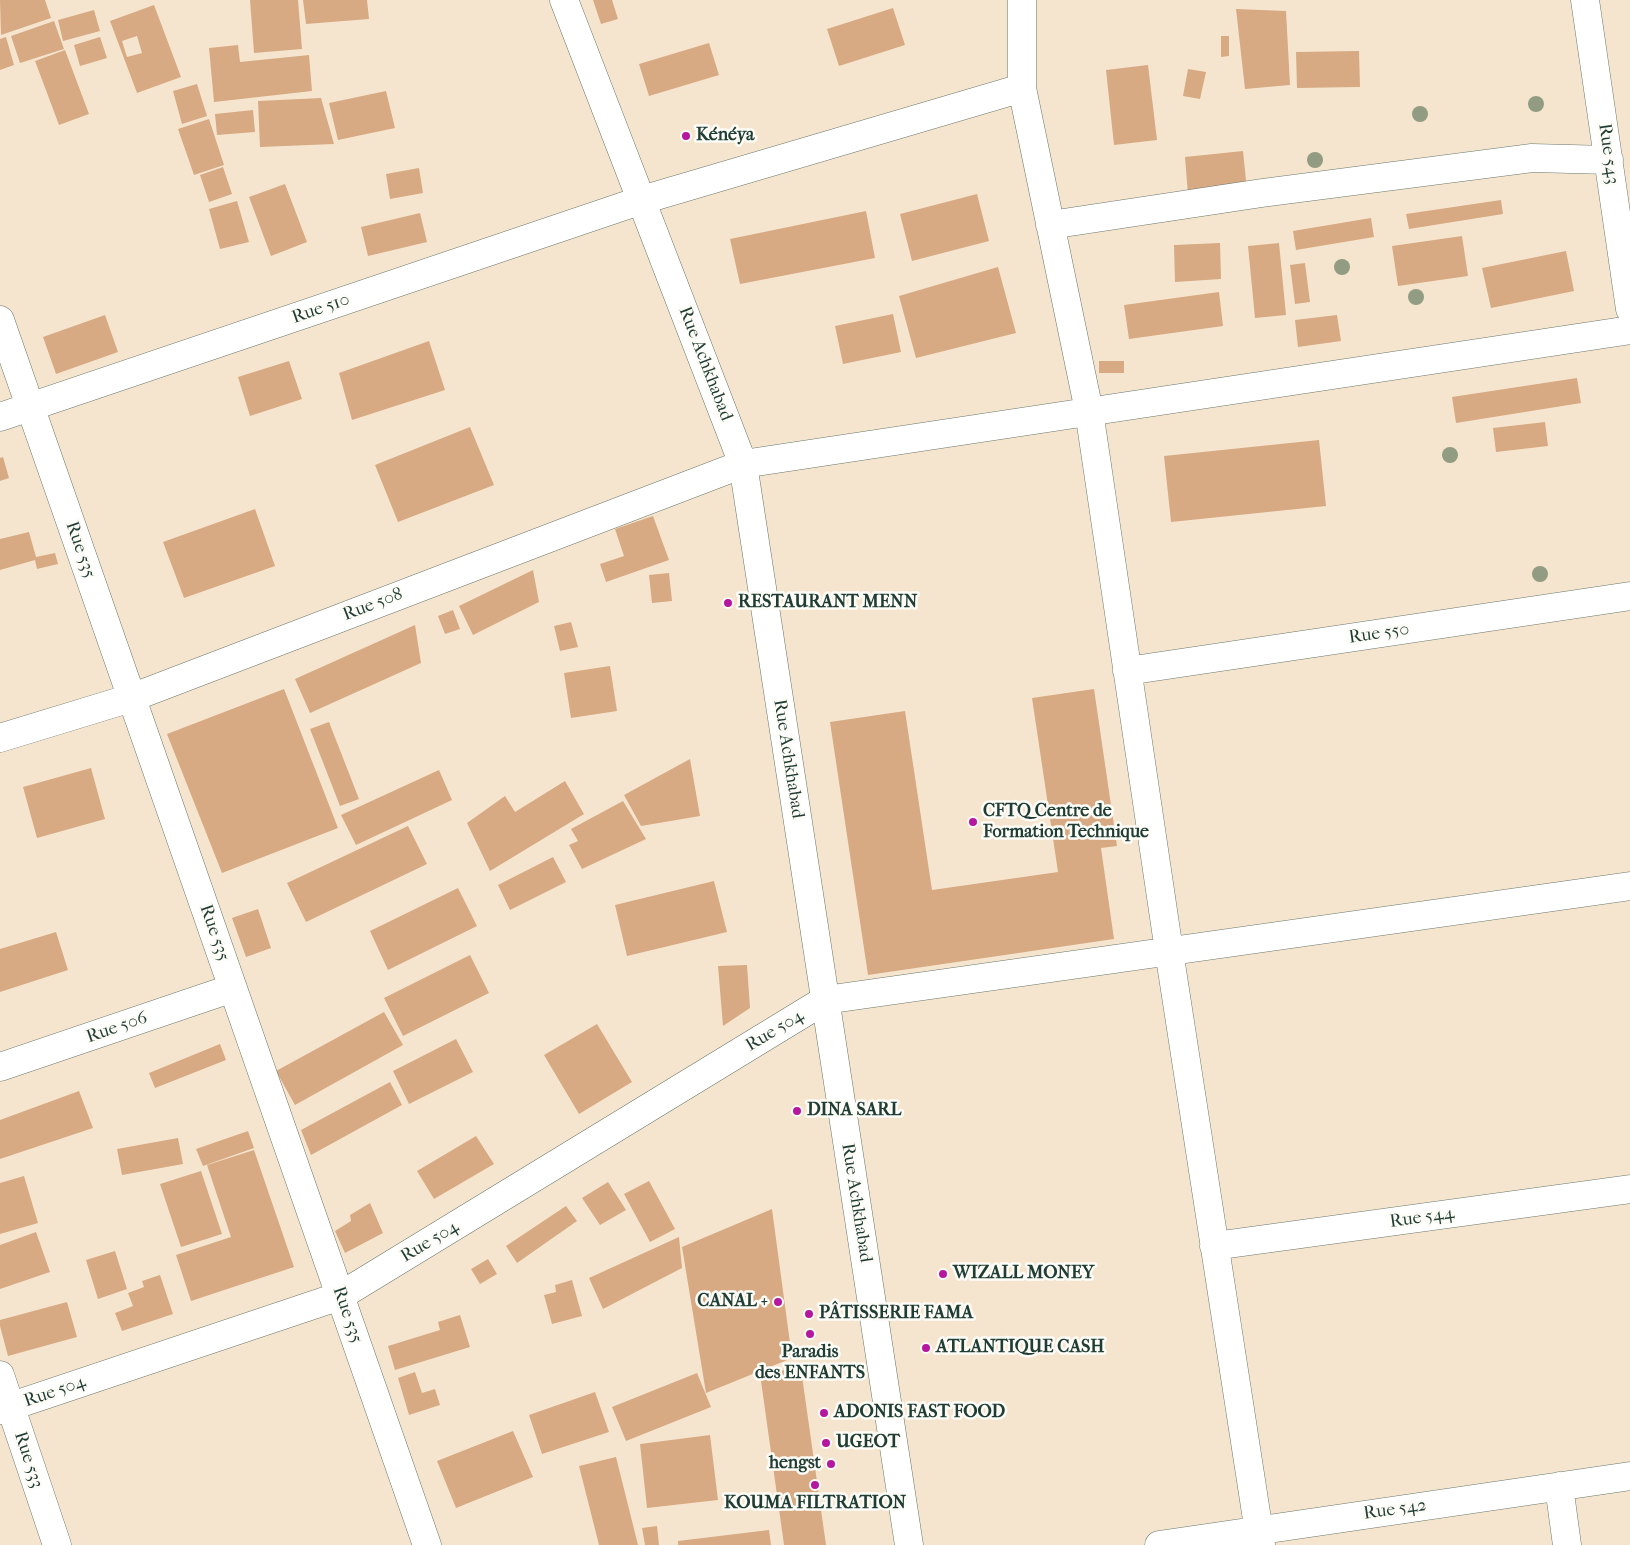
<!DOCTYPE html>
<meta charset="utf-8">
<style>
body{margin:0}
canvas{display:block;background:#f6e5ce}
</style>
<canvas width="1630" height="1545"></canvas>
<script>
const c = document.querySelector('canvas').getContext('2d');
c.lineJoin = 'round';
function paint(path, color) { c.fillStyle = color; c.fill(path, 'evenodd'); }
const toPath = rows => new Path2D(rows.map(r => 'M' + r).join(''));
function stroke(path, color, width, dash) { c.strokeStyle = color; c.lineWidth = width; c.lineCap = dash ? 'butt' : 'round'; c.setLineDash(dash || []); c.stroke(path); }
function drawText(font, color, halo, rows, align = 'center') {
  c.font = font + ' "IM FELL French Canon",serif'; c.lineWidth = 5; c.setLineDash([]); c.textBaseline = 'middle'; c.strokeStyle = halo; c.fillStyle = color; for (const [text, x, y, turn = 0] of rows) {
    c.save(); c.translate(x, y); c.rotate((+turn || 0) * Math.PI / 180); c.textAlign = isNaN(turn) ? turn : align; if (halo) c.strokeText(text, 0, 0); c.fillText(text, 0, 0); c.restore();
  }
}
const building = toPath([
 [0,0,45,0,51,18,1,35],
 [250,0,298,0,302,49,254,53],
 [303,0,367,0,369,19,306,24],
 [593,0,612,0,618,19,601,24],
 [154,5,181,77,137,93,110,21],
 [137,36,142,53,127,57,122,41],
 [893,8,905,45,839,66,827,29],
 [1236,9,1286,11,1290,85,1245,89],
 [94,10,100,31,63,41,58,20],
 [54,21,64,49,20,63,11,36],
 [1221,36,1229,36,1229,56,1221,57],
 [6,37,14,65,0,70,0,39],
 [100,37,107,58,80,66,74,45],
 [709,43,719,75,649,96,639,64],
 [238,45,240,62,309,55,312,91,214,102,209,48],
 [65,50,89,114,59,125,35,61],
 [1359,51,1360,87,1297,88,1296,52],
 [1148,65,1157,140,1114,145,1106,70],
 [1188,69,1206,72,1200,99,1183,96],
 [197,84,207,116,182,124,173,91],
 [386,91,395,128,338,140,329,103],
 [321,98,334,144,260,147,258,101],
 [253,110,255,132,217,135,215,114],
 [209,119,224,165,194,175,178,129],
 [1243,151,1247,190,1188,195,1185,157],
 [223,167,232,194,209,202,200,175],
 [419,168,423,193,390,199,386,174],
 [285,184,307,242,271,256,249,197],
 [977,194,989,241,912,261,900,214],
 [1501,200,1503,214,1409,229,1406,214],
 [237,201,249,242,220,249,209,209],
 [866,211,875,258,740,284,730,239],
 [420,213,427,242,368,256,361,227],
 [1371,218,1374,237,1296,250,1293,231],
 [1462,236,1468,276,1398,286,1392,246],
 [1220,243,1221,279,1175,282,1174,245],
 [1279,243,1286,315,1255,318,1248,246],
 [1566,251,1574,291,1491,308,1482,268],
 [1305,263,1310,302,1295,304,1290,265],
 [998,267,1016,333,916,358,899,296],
 [1219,292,1223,326,1129,339,1124,305],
 [893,314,901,352,843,364,835,326],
 [105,315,118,352,56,374,43,337],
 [1337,315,1341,341,1298,347,1295,320],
 [429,341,445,390,352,420,339,373],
 [289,361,302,399,250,416,238,377],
 [1099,361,1124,361,1124,373,1099,373],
 [1577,378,1581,403,1456,423,1452,397],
 [1545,422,1548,446,1496,452,1493,428],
 [470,427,494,485,398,522,375,465],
 [1319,440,1326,506,1171,522,1164,456],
 [3,457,9,478,0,481,0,458],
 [255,509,275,566,184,598,163,542],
 [653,516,669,560,606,582,600,564,624,556,615,529],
 [29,532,36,557,55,553,58,564,37,569,35,560,0,570,0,539],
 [533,570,539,602,473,635,459,606],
 [669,573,672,601,652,603,649,575],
 [453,610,460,629,445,634,438,616],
 [571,622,578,647,560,651,554,626],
 [415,625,421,663,310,713,295,679],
 [610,666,617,711,571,718,564,673],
 [284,689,338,828,222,873,167,734],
 [1094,689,1117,846,1101,848,1114,939,868,975,830,722,905,711,932,890,1058,872,1032,698],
 [329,722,359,799,340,806,310,729],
 [690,759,700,816,641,826,624,795],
 [91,768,105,819,37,838,23,787],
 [439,770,452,800,356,845,341,815],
 [565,781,584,814,490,871,467,823,505,796,515,812],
 [623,801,646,839,582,869,569,845,578,841,571,829],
 [408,826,427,864,306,922,287,883],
 [553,857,566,882,510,910,498,885],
 [714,881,727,932,627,956,615,905],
 [458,888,477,926,388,970,370,931],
 [258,909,271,948,246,957,232,918],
 [56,932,68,970,0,992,0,949],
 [470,955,489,993,403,1036,384,998],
 [747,965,750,1008,723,1026,718,966],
 [384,1012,403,1045,295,1105,276,1071],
 [597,1024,632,1082,579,1114,544,1055],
 [456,1039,473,1072,409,1104,393,1071],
 [220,1044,226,1060,155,1088,149,1073],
 [390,1082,402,1105,311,1155,301,1130],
 [79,1091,93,1128,0,1159,0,1120],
 [248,1131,254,1148,203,1166,196,1149],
 [476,1136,494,1164,434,1199,417,1171],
 [178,1138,183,1164,122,1175,117,1149],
 [254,1150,294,1267,191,1301,176,1255,231,1237,207,1165],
 [201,1171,222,1234,181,1247,160,1184],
 [24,1176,38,1223,0,1234,0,1183],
 [649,1181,675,1229,650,1242,624,1194],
 [608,1182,626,1210,600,1225,582,1198],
 [370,1203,383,1233,345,1253,335,1231,351,1221,350,1215],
 [566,1206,577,1221,517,1263,506,1246],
 [772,1209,792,1358,706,1393,682,1247],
 [36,1232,50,1272,0,1289,0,1245],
 [679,1237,682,1268,603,1309,589,1278],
 [115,1251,127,1289,98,1299,86,1260],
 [488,1259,497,1274,480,1284,471,1269],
 [160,1275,173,1314,122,1331,115,1313,133,1306,128,1293,144,1287,142,1281],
 [572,1280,582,1316,552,1324,544,1295,556,1292,555,1285],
 [67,1302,77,1337,8,1356,0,1326,0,1320],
 [460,1315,470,1347,395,1370,388,1346,440,1330,438,1322],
 [800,1362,826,1545,784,1545,761,1381],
 [415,1372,422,1393,435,1389,440,1405,409,1415,398,1378],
 [697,1373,711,1407,626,1441,612,1407],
 [595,1392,609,1432,542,1454,529,1415],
 [513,1431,533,1477,456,1508,437,1461],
 [710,1435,718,1500,647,1508,640,1444],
 [616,1457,638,1545,599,1545,579,1466],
 [657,1526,659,1545,645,1545,642,1528],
 [769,1530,771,1545,678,1545,678,1541]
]);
const minor = toPath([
 [1022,0,1022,88,1089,411,1169,951,1261,1545],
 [1585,0,1630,309],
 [1050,225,1262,193,1532,158,1609,160],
 [0,320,427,1545],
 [0,417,642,200,1022,88],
 [1127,671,1630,596],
 [0,738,131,698,743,464,1630,330],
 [0,1067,233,988],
 [1214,1246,1630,1189],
 [0,1375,57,1545],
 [0,1410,340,1296,825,1000,1630,886],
 [1559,1486,1567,1545],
 [1159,1545,1630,1476]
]);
const tertiary = toPath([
 [564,0,743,464,909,1545]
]);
const trees = [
 [1536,104],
 [1420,114],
 [1315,160],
 [1342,267],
 [1416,297],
 [1450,455],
 [1540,574]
];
const markers = [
 [686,136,5,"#b5179e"],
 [728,603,5,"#b5179e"],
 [973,822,5,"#b5179e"],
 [797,1111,5,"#b5179e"],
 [943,1274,5,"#b5179e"],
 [778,1302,5,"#b5179e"],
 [809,1314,5,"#b5179e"],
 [810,1334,5,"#b5179e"],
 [926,1348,5,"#b5179e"],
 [824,1413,5,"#b5179e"],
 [826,1443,5,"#b5179e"],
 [831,1464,5,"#b5179e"],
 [815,1485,5,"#b5179e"]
];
const poiNames = [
 ["Kénéya",696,136],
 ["RESTAURANT MENN",738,603],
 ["CFTQ Centre de",983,812],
 ["Formation Technique",983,833],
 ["DINA SARL",807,1111],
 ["WIZALL MONEY",953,1274],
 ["CANAL +",768,1302,"right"],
 ["PÂTISSERIE FAMA",819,1314],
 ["ATLANTIQUE CASH",936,1348],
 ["Paradis",810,1353,"center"],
 ["des ENFANTS",810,1374,"center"],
 ["ADONIS FAST FOOD",834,1413],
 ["UGEOT",836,1443],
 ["hengst",821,1464,"right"],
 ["KOUMA FILTRATION",815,1504,"center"]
];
const streetNames = [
 ["Rue 543",1608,154,82],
 ["Rue 510",321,309,-19],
 ["Rue Achkhabad",705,364,69],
 ["Rue 535",80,550,71],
 ["Rue 508",373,605,-21],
 ["Rue 550",1379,634,-8],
 ["Rue Achkhabad",788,759,81],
 ["Rue 535",214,933,71],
 ["Rue 506",117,1028,-19],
 ["Rue 504",775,1031,-31],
 ["Rue Achkhabad",856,1203,81],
 ["Rue 544",1422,1218,-8],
 ["Rue 504",430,1242,-31],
 ["Rue 535",347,1315,71],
 ["Rue 504",55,1392,-19],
 ["Rue 533",28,1460,72],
 ["Rue 542",1395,1510,-8]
];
paint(building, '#d7aa83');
stroke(minor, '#6a786a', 29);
stroke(tertiary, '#6a786a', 29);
stroke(minor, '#fff', 28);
stroke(tertiary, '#fff', 28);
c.fillStyle = '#919c82';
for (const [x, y] of trees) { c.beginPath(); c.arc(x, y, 8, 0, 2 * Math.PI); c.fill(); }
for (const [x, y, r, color] of markers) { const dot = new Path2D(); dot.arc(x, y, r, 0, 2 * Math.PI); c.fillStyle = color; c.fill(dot); stroke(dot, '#fdfcf7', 2); }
drawText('bold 18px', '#1f3d34', '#fdfcf7', poiNames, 'left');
drawText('18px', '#1f3d34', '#fdfcf7', streetNames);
</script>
